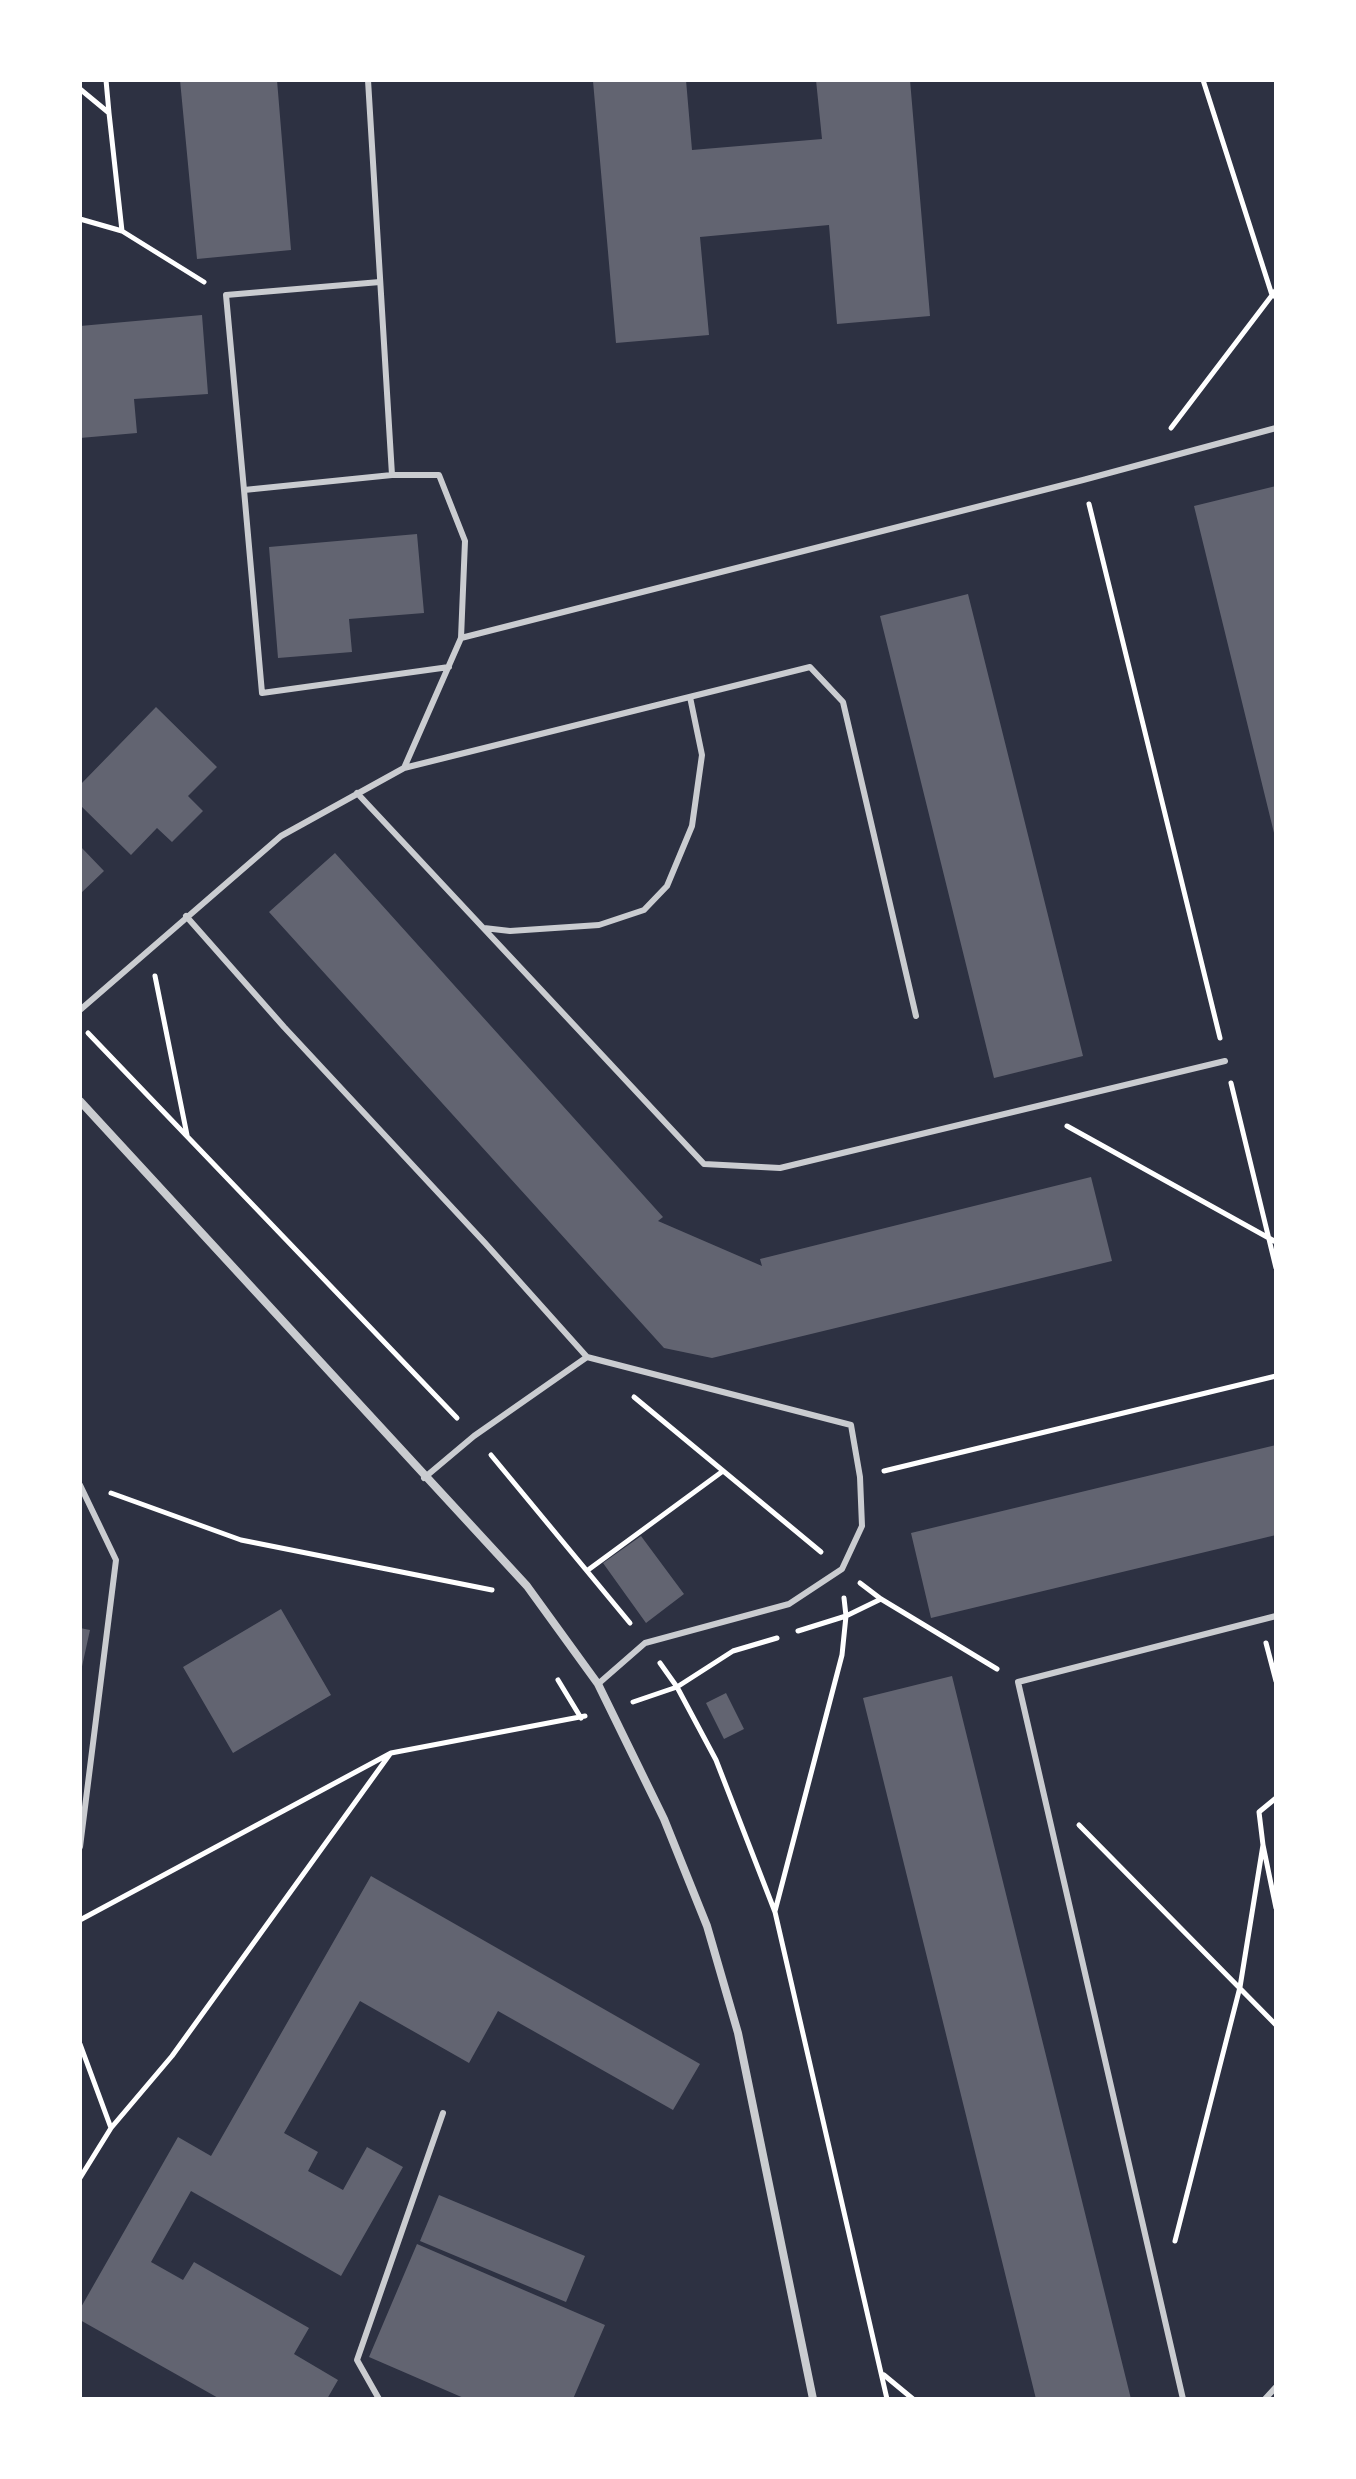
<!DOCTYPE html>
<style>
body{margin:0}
#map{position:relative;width:1356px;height:2479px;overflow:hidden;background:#2d3142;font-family:"Exo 2",sans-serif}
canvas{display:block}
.frame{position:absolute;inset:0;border:82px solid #fff;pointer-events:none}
</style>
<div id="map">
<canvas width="1356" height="2479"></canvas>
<div class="frame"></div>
</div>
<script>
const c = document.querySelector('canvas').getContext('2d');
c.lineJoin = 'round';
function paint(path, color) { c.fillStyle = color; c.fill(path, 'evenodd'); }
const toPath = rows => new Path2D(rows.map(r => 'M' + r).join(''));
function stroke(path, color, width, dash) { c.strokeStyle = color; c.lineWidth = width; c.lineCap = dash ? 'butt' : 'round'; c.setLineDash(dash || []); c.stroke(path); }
const building = toPath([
 [180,80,277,80,291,250,197,259],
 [686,80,692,150,822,139,816,80,910,80,930,316,837,324,829,225,700,237,709,335,616,343,593,81],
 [202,315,208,394,134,399,137,433,80,438,80,326],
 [1276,486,1276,836,1275,837,1194,506],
 [417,534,424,613,349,619,352,652,278,658,269,547],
 [968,594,1083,1056,994,1078,880,616],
 [156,707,217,767,188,796,203,811,172,842,157,828,131,855,80,805,80,785],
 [80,846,104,871,80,894],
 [335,853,663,1217,658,1221,762,1266,760,1259,1091,1177,1112,1261,712,1358,664,1348,269,912],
 [1276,1445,1276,1535,931,1618,911,1533],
 [641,1536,684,1594,646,1623,603,1563],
 [281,1609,331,1695,233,1753,183,1667],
 [80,1628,90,1630,81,1671,80,1671],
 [952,1676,1131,2399,1036,2399,863,1698],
 [726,1693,744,1729,724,1739,706,1703],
 [371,1876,700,2064,673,2110,498,2011,469,2063,360,2001,284,2133,318,2152,308,2171,343,2190,367,2147,403,2167,341,2276,191,2191,151,2262,183,2280,194,2262,309,2328,294,2354,338,2380,327,2399,220,2399,80,2320,80,2309,178,2137,211,2156],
 [439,2195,585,2256,566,2302,420,2241],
 [417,2244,605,2325,573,2399,466,2399,369,2357]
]);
const path = toPath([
 [106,80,109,113],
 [1203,80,1272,295,1276,297],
 [80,89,109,113,122,231],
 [80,219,122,231,204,282],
 [1171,428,1276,290],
 [1089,504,1220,1038],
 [155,976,187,1135],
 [88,1033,457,1418],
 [1231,1083,1276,1268],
 [1067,1126,1276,1242],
 [634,1397,821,1552],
 [491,1455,630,1623],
 [884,1471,1276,1376],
 [111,1493,241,1540,492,1590],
 [588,1570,723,1471],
 [860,1583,881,1599,997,1669],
 [798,1631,846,1616,881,1599],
 [1266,1643,1276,1681],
 [660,1663,677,1687,716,1760,775,1912,887,2399],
 [558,1680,581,1718],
 [633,1702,677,1687,733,1651,777,1638],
 [1276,1798,1259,1812,1263,1845,1276,1908],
 [1079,1825,1276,2025],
 [775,1911,842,1655,846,1616,844,1598],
 [80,1920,391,1753,585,1716],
 [80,2044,111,2128,80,2178],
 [111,2128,172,2056,390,1754],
 [1175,2241,1240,1987,1263,1845],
 [884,2375,913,2399]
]);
const service = toPath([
 [368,80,392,475,439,475,465,541,461,638,1083,480,1276,428],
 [380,282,226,295,244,490,392,475],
 [244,490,262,693,449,667],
 [404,768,461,638],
 [357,793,704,1164,780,1168,1225,1061],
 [186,916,284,1027,485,1243,587,1357,851,1425,860,1477,862,1526,842,1569,789,1604,645,1643,598,1684],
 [484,928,510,931,599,925,644,910,667,886,692,826,702,755,690,697],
 [80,1010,281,836,404,768,810,667,843,702,916,1016],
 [424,1478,474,1436,587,1357],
 [80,1485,116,1560,80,1847],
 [379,2399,357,2360,443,2113],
 [1183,2399,1018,1682,1276,1616],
 [1265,2399,1276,2387]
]);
const minor = toPath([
 [80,1101,527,1586,598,1684,664,1819,707,1926,738,2033,813,2399]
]);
paint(building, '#626471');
stroke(path, '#fff', 5);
stroke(service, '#caccd0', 6);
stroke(minor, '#caccd0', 8);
</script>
